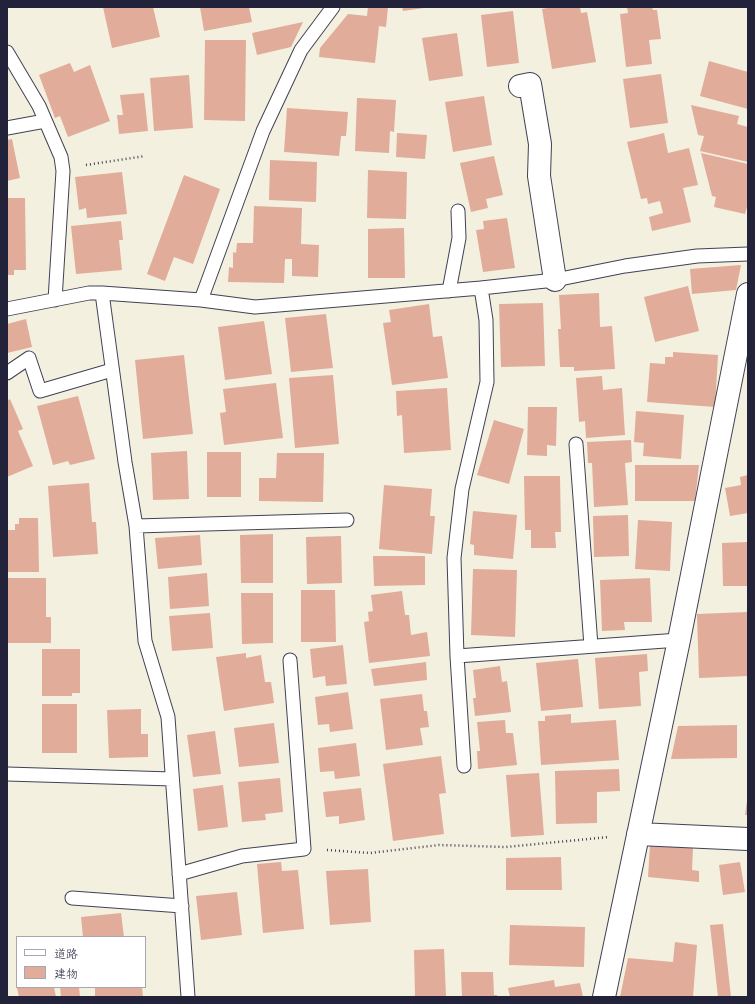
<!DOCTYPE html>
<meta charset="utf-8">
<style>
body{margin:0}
#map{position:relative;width:755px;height:1004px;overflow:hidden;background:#f3f0df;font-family:Mali,"Klee One",sans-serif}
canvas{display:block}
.frame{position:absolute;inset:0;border:8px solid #22223b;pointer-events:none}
.legend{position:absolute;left:16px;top:936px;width:130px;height:52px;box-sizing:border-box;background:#fff;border:1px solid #a7a7b1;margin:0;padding:5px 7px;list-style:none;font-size:12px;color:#22223b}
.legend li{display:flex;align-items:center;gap:8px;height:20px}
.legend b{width:20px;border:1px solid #a7a7b1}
</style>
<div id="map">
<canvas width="755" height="1004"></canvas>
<div class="frame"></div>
<ul class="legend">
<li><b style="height:5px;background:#fff"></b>道路</li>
<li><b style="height:11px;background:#e1ac9a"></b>建物</li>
</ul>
</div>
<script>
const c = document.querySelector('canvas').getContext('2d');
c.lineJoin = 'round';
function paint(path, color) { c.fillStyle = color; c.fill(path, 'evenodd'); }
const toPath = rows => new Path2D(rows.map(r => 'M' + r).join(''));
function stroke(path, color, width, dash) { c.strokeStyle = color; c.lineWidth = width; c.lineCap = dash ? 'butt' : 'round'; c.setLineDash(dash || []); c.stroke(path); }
const building = toPath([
 [103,7,153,7,160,37,112,48],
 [200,7,249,7,252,22,204,31],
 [368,7,388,7,386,27,379,26,375,63,319,57,320,48,348,14,367,16],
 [402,7,424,7,424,8,403,11],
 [553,7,580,7,581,13,587,12,596,62,552,69,542,9],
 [627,7,652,7,653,10,657,10,661,39,649,40,652,64,626,67,620,14,628,13],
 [513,11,519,63,487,67,481,15],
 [303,22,291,47,257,55,252,33],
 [457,33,463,76,429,81,422,38],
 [205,40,246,40,245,121,204,120],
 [709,61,748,72,748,109,700,96],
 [70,63,74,72,90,65,110,121,68,137,60,116,55,118,39,75],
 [661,74,668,123,630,128,623,79],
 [189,75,193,128,154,131,150,78],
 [144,93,148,131,119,134,117,115,123,115,120,95],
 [484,96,492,145,453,152,445,102],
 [357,98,396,100,394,132,390,131,389,153,355,151],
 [691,105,739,116,737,124,748,127,748,162,700,151,704,136,698,135],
 [287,108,348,112,346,136,341,136,339,156,284,152],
 [397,133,427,135,425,159,396,157],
 [664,133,668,153,689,148,698,185,683,188,691,222,652,231,649,217,663,213,660,201,648,204,647,198,641,199,627,142],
 [12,139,20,178,7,181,7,140],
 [701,153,748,164,748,203,745,214,714,207,716,197,712,196],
 [494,156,503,195,486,199,488,208,471,212,460,163],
 [270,160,317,162,316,202,269,200],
 [368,170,407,172,406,219,367,218],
 [122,172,127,214,87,218,86,208,79,210,75,177],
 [184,175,220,189,193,264,174,257,165,281,147,274],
 [7,198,25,198,26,270,14,270,14,275,7,275],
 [254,206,302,208,301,244,319,245,318,277,292,276,292,259,285,259,284,283,228,282,229,267,233,268,233,252,236,253,237,243,253,243],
 [507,218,515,268,483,272,476,230,484,229,483,221],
 [121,221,123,240,119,240,122,270,76,274,71,226],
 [404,228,405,278,368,278,368,229],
 [741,265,736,290,692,294,690,269],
 [688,286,699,331,655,342,644,297],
 [599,293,600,327,612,326,615,369,574,371,574,367,560,367,558,329,561,329,559,295],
 [543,303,545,366,501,367,499,304],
 [429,304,433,337,442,336,448,378,392,385,383,323,391,322,389,310],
 [326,314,333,368,291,372,285,318],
 [26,319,32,347,7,353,7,324],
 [264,321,272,374,225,380,218,327],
 [673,352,718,355,715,407,647,402,650,363,665,364,665,357,673,357],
 [184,355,193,434,143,439,135,360],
 [333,375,339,444,295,448,289,378],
 [602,376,603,390,622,388,625,435,586,438,585,421,579,422,576,378],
 [276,383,283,438,224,445,220,413,226,412,223,389],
 [447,388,451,450,404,453,402,415,397,416,396,391],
 [78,396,95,459,70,465,68,461,53,465,37,406],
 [10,399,23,429,18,431,33,466,7,477,7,401],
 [528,407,557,407,556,446,547,445,547,456,527,455],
 [636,411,684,415,681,459,643,456,644,443,634,442],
 [494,420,524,429,509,484,477,475],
 [631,440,632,462,625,463,628,505,594,507,592,463,588,463,587,442],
 [187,451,189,499,153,500,151,453],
 [207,452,241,452,241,497,207,497],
 [277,453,324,453,323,502,259,501,259,478,276,478],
 [635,465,699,465,695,501,635,501],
 [748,475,748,513,730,516,725,488,741,485,740,477],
 [524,476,560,476,561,532,555,532,556,548,531,548,531,530,525,530],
 [89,483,92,522,96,522,98,554,53,557,48,486],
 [384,485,432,489,430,516,435,516,432,554,379,549],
 [473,511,517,515,513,559,474,555,474,545,470,544],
 [628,515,629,556,594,557,593,516],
 [19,518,38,518,39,572,7,572,7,530,15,530,15,524,19,524],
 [638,520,672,522,670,571,635,569],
 [273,534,273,583,241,583,240,535],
 [200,535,202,565,158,569,155,538],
 [341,536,342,583,307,584,306,537],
 [748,542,748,586,723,586,722,543],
 [373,556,425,556,425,585,374,586],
 [473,569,517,570,515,637,471,635],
 [207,573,209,606,170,609,168,577],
 [7,578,46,578,46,617,51,617,51,643,7,643],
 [650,578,652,622,624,622,625,630,602,631,600,580],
 [301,590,335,590,336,642,301,642],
 [402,591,405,615,409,615,411,635,427,632,430,656,369,663,364,622,369,621,368,612,373,611,371,595],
 [241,593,273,593,273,643,242,644],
 [748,612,748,676,699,678,697,614],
 [210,613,213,648,172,651,169,616],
 [343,645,347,684,326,686,325,676,313,678,310,649],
 [42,649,80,649,80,693,72,693,72,696,42,696],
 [246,653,246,658,261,655,265,682,271,682,274,703,224,711,216,657],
 [647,654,648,671,639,672,641,706,599,709,595,658],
 [578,659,583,707,541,711,536,663],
 [426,662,427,680,374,686,371,669],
 [500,666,502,682,507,681,511,712,475,716,473,698,476,698,473,670],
 [348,692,353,729,330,732,329,724,318,725,315,697],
 [422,694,424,711,427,711,429,727,420,728,423,745,386,750,380,699],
 [42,704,77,704,77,753,42,753],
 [141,709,141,734,148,734,148,757,109,758,107,710],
 [571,714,571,723,616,720,619,760,541,765,538,721,545,721,545,716],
 [505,720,506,733,513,733,517,765,478,769,477,751,480,751,477,722],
 [274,723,279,763,239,767,234,728],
 [737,725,737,758,671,759,678,726],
 [215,731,221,774,193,777,187,735],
 [356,743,360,776,335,779,334,771,320,772,318,748],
 [441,756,446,793,439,794,444,834,393,841,383,764],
 [619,769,620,791,597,792,597,823,556,824,555,771],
 [539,773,544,835,511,837,506,775],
 [280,778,283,812,265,814,266,820,242,822,238,782],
 [223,785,228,827,198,831,193,789],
 [361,788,365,820,339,824,339,816,326,817,323,792],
 [747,801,748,801,748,815,745,815],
 [650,845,693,848,692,870,699,871,699,882,648,877],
 [561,857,562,890,506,890,506,858],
 [281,862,282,871,298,870,304,929,263,933,257,864],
 [740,862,745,892,723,895,719,865],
 [368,869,371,922,330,925,326,871],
 [237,892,242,935,201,940,196,896],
 [121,913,124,937,83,937,81,917],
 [723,924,731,997,718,997,710,925],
 [510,925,585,927,584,967,509,965],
 [675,942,697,945,693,997,620,997,628,958,673,962],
 [444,949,446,997,415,997,414,950],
 [461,972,493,972,494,995,497,995,497,997,462,997],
 [554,980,555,987,580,983,583,997,510,997,508,988],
 [27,987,54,987,56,997,19,997,17,988],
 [60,987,79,987,80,997,61,997],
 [102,987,142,987,143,997,95,997,95,988]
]);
const path = toPath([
 [86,165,145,156],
 [327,850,370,853,439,845,506,847,609,837]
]);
const lane = toPath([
 [7,52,39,106,61,157,63,171,55,300],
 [7,128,45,121],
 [481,288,486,320,487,382,462,489,454,558,457,656,679,640],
 [449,291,459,238,458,211],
 [102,293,125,462,136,526,145,641,168,717,188,997],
 [201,300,263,131,301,50,333,7],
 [7,309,89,293,102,293,201,300,255,307,481,288,555,280,625,266,697,256,748,254],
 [7,373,29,358,40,391,112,370],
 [576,444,591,646],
 [136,526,347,520],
 [457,656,464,766],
 [7,774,172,779],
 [179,874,242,856,304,849,290,660],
 [72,898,182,906]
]);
const street = toPath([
 [520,86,530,84,540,144,539,176,555,280],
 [638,834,748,839],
 [604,997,679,640,748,294]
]);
paint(building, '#e1ac9a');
stroke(lane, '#414154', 15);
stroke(street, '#414154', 24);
stroke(path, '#414154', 2.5, [1, 3]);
stroke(lane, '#fff', 13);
stroke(street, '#fff', 22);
</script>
